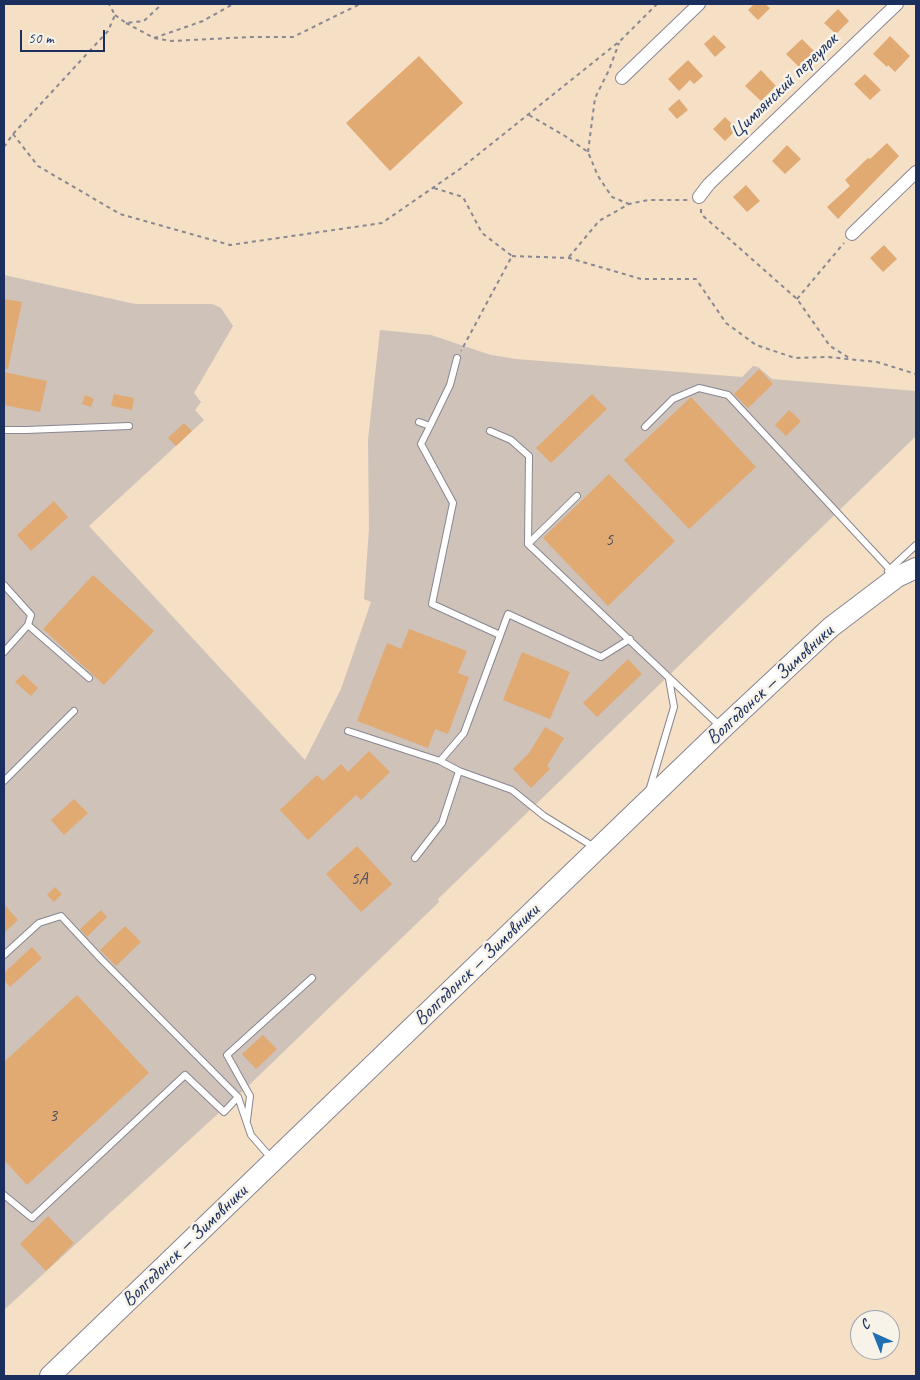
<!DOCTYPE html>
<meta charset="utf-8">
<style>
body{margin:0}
#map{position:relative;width:920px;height:1380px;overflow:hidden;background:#f5dfc5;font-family:Caveat,sans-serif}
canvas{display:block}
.frame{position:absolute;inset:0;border:5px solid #1b2f5e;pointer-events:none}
.north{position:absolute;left:850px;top:1310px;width:50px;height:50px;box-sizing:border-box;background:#f7f3e8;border:1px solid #9fa5b1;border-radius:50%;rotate:316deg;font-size:14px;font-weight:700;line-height:20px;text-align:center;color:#1b2f5e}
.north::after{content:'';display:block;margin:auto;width:18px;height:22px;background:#1f6fb2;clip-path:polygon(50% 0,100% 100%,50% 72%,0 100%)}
.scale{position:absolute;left:20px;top:30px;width:85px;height:22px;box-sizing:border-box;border:2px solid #1b2f5e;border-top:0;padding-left:6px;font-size:15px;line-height:18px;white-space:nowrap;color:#1b2f5e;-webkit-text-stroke:4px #f7f3e8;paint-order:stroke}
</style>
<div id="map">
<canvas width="920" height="1380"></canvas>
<div class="frame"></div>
<div class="north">С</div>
<div class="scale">50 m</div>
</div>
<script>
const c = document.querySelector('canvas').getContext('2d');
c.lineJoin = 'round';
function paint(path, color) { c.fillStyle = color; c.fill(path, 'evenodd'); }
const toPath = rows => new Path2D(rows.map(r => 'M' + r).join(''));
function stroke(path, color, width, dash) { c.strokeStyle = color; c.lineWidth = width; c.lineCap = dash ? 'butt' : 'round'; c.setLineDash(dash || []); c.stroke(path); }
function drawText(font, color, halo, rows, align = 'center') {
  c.font = font + ' Caveat,sans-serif'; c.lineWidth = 5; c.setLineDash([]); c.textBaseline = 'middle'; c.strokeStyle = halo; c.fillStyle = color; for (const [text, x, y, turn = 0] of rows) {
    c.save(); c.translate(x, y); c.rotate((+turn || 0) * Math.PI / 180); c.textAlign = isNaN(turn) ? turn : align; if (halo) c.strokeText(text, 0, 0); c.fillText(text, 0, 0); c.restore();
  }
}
const industrial = toPath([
 [4,275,135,304,212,304,221,308,233,326,194,393,201,402,195,410,204,420,89,526,305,760,341,689,371,602,364,599,369,529,368,440,380,330,431,335,491,355,516,359,742,377,753,366,758,367,772,379,916,391,916,436,438,899,439,902,246,1088,4,1310]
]);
const building = toPath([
 [754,4,765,4,770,8,758,20,748,10],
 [838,9,849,21,836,34,824,23],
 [714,35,726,47,715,57,704,44],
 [890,36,910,56,895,72,888,65,887,67,873,54],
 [802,39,815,52,799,67,786,54],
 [419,56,463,103,390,171,346,123],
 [688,60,703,76,694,84,690,80,679,91,668,79],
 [761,70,776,86,761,101,745,86],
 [865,74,881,90,870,100,854,84],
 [679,99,688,110,677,119,668,109],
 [725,117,737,129,725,141,713,129],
 [887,143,899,156,838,219,827,207,850,186,845,180,868,158,870,159],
 [787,145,801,159,785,174,772,161],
 [746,185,760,201,747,212,733,197],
 [884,245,897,259,883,272,870,258],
 [4,299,22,302,8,369,4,369],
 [759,369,773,384,748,408,734,394],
 [4,372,47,381,40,412,4,405],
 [114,394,134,398,132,410,111,406],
 [592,394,607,409,551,463,536,448],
 [85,395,94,399,91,407,82,404],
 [691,397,756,467,689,529,624,460],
 [789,410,801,421,786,436,775,425],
 [184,423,192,431,176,446,168,438],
 [609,474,675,541,608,606,543,538],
 [54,501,68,517,31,551,17,535],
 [93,575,154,631,104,685,43,629],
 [409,629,467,651,458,673,469,677,448,734,435,729,428,748,357,721,387,643,401,649],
 [522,652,570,672,550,719,503,700],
 [628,659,642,674,597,717,583,703],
 [23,674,38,688,31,696,15,682],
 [545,727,564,738,547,766,550,769,531,788,513,769,529,753],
 [369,751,390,772,361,800,356,795,308,840,280,810,317,775,323,781,341,764,348,772],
 [74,799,88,813,64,835,51,820],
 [357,846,392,884,361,912,326,874],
 [55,887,62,894,54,902,47,895],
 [4,904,18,920,4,933],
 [101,910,107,917,87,937,80,929],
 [125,926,141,942,116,966,100,950],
 [32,947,42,958,10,987,4,980,4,973],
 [77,995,149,1073,27,1185,4,1160,4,1062],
 [263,1035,277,1049,256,1069,242,1054],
 [48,1216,74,1243,46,1271,20,1244]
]);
const path = toPath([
 [115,15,126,23,144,21,162,4],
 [126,23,154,38,171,41,251,37,293,37,360,4],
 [154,38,203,21,233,4],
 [529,115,565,136,588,152,598,176,612,197,629,204],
 [13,134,38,166,120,214,230,245,382,223,460,169,620,41,657,4],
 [4,147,13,134,108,31,115,15,109,4],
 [588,152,595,98,609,70,619,43],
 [434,188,463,197,482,233,512,256,461,351],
 [701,209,701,214,797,299,830,346,851,359],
 [512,256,569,258,641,279,696,279,726,323,756,345,795,358,828,357,877,362,916,374],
 [569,257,599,221,629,204,648,200,688,200],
 [797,299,844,243]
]);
const service = toPath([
 [419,422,430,426,450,385,457,358],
 [430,426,421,444,453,503,432,604,500,635],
 [645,427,673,399,699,388,728,395,896,576],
 [4,430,26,430,129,426],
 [490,431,511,440,529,456,528,544],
 [577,496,528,544,720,726],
 [888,571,916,545],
 [4,585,31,615,28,625,89,678],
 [4,652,28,625],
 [348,731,440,761,459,771,442,823,415,858],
 [440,761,464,733,508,614,601,657,630,639],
 [459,771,512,790,544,816,594,847],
 [4,781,74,711],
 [649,791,674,707,669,679],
 [4,955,39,923,61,916,101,959,238,1097,251,1135,271,1158],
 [247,1120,250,1096,227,1055,312,978],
 [4,1195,32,1218,185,1075,224,1112,238,1097]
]);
const minor = toPath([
 [622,78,699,4],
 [699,197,709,184,897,4],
 [852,234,916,172]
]);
const primary = toPath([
 [50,1376,723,728,831,627,897,577,916,568]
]);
const numberNames = [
 ["5",609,540],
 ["5А",359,879],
 ["3",53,1116]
];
const streetNames = [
 ["Цимлянский переулок",784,86,-44],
 ["Волгодонск — Зимовники",770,685,-43],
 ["Волгодонск — Зимовники",477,965,-44],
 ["Волгодонск — Зимовники",185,1246,-44]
];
paint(industrial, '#cec2b9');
paint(building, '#e1aa72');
stroke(service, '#888792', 8);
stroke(minor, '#888792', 14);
stroke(primary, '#888792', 22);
stroke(path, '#888792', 2, [4, 4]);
stroke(service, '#fff', 6);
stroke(minor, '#fff', 12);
stroke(primary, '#fff', 20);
drawText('18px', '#4c4e63', null, numberNames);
drawText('20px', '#1b2f5e', '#f7f3e8', streetNames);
</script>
